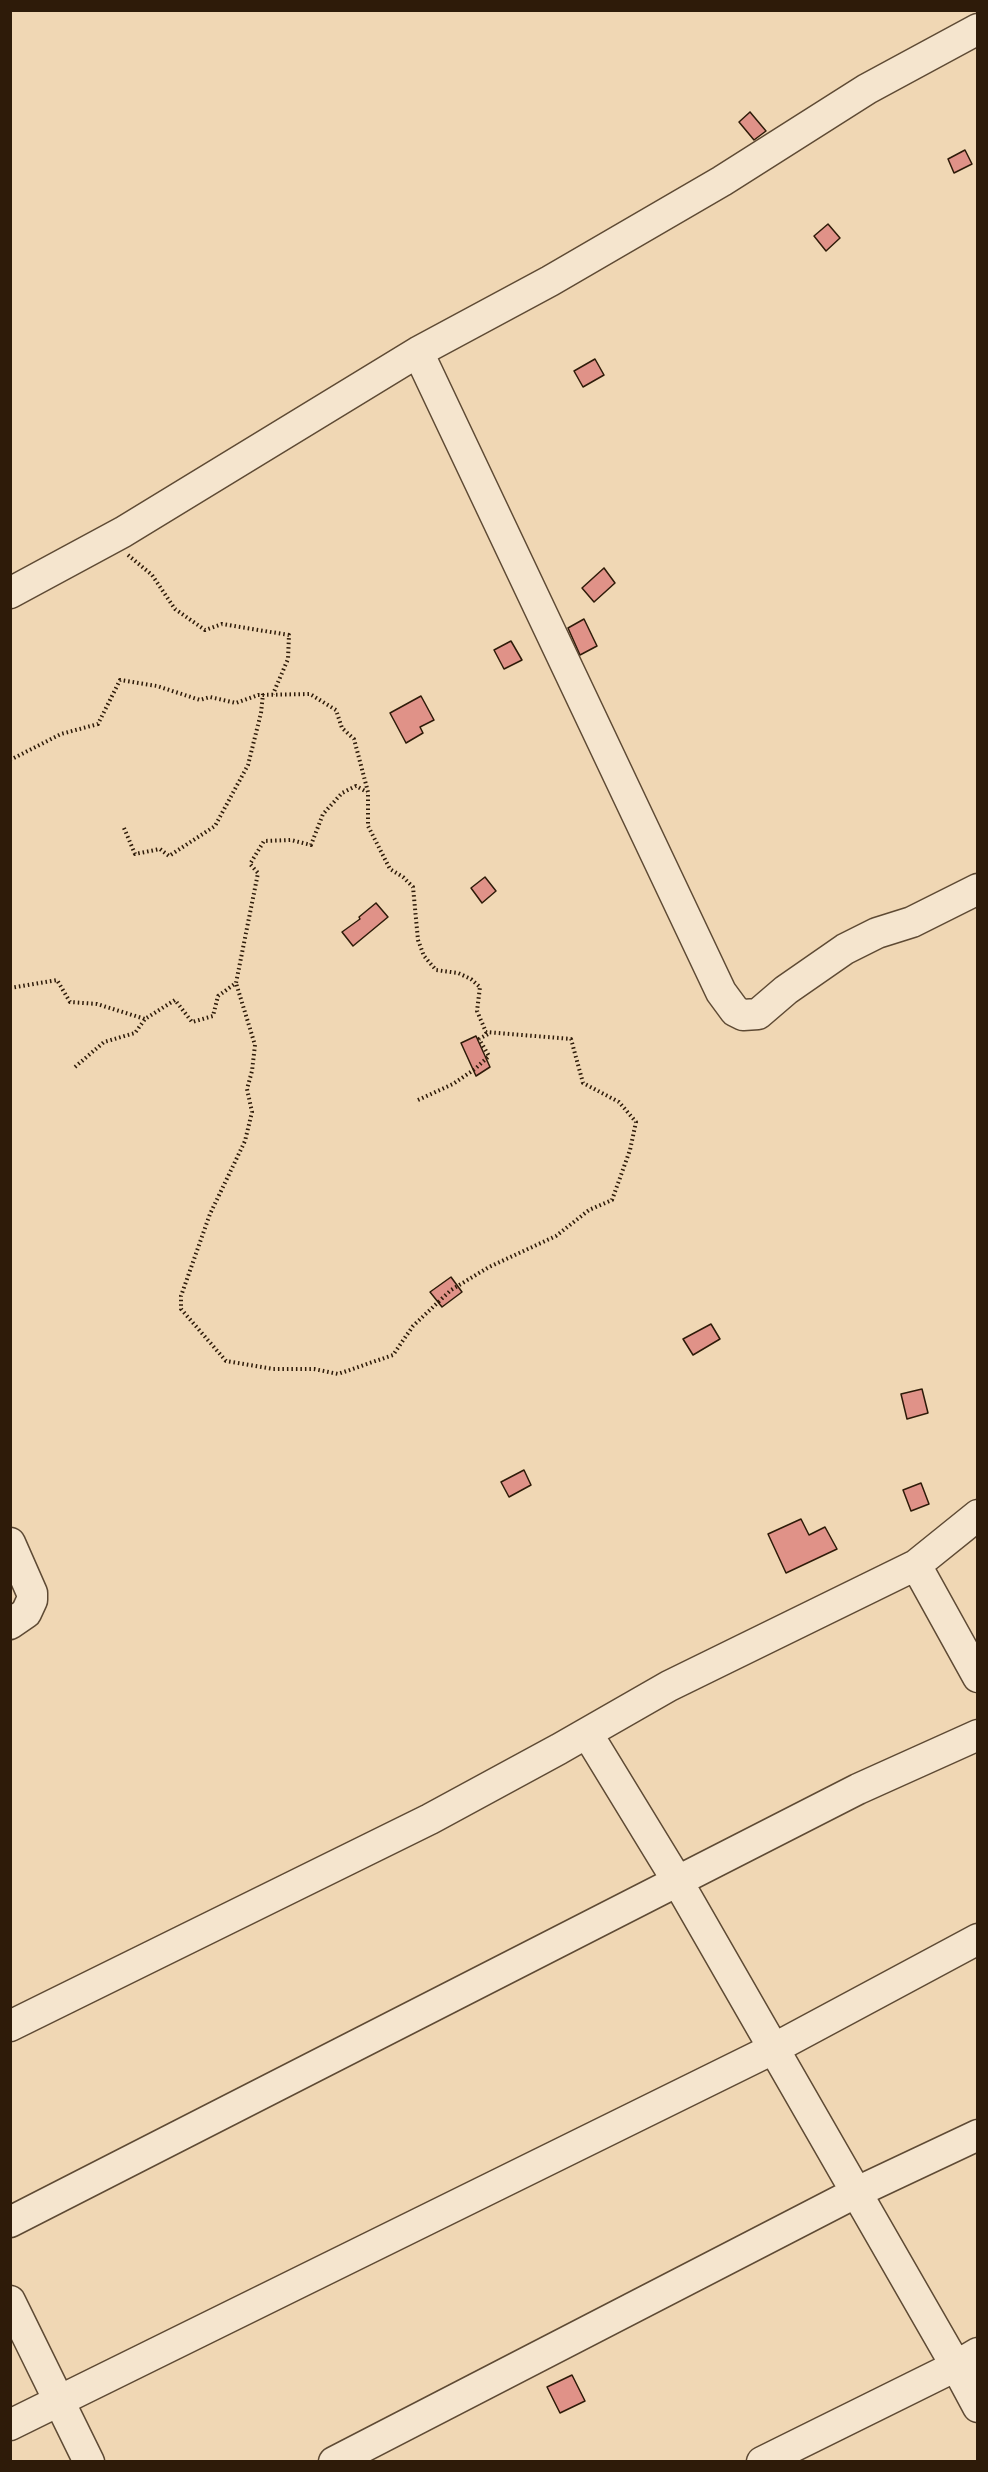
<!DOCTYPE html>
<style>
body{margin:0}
#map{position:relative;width:988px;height:2472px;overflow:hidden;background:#f0d7b4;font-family:"IM FELL French Canon",serif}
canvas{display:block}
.frame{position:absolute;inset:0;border:12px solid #2e1b09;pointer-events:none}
</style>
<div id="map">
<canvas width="988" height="2472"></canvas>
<div class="frame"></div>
</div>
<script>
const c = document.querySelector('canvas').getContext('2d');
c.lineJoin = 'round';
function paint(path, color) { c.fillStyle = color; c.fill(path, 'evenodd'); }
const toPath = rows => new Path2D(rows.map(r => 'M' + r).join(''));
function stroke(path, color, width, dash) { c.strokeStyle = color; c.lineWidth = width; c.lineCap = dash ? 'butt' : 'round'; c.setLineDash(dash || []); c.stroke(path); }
const building = toPath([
 [750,112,766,131,754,140,739,122,750,112],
 [965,150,972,164,954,173,948,159,965,150],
 [828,224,840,238,826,251,814,236,828,224],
 [595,359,604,375,583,387,574,371,595,359],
 [604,568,615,583,594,602,582,588,604,568],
 [584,619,597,646,580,655,568,628,584,619],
 [511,641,522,660,504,669,494,650,511,641],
 [421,696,434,720,420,727,423,733,406,743,390,713,421,696],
 [485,877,496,891,482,903,471,888,485,877],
 [376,903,388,917,353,946,342,932,360,919,359,917,376,903],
 [476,1036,490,1067,476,1076,461,1043,476,1036],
 [451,1277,462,1292,442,1307,430,1292,451,1277],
 [711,1324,720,1339,693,1355,683,1339,711,1324],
 [922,1389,928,1413,907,1419,901,1394,922,1389],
 [524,1470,531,1485,509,1497,501,1482,524,1470],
 [921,1483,929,1504,911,1511,903,1490,921,1483],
 [801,1519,809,1535,825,1527,837,1549,786,1573,768,1534,801,1519],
 [572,2375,585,2401,560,2413,547,2387,572,2375]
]);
const path = toPath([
 [128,555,152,575,175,609,205,630,222,624,289,635,288,659,273,694],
 [10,760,61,734,98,724,120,680,157,686,200,700,210,697,236,703,258,695,310,694,336,710,342,728,354,739,368,792,368,826,390,869,403,877,413,887,418,940,424,956,436,970,458,973,471,979,480,987,477,1011,486,1032,571,1039,583,1083,619,1102,636,1122,630,1150,612,1200,589,1210,556,1236,489,1267,451,1290,413,1326,393,1355,338,1374,314,1369,273,1369,226,1361,181,1309,181,1296,210,1214,245,1141,252,1112,247,1089,252,1071,255,1045,236,983],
 [124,828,135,854,160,849,169,856,215,826,248,765,261,713,263,694],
 [10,988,57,980,70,1002,97,1004,145,1019],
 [75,1067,104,1042,135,1033,145,1019,175,1000,192,1022,213,1016,218,996,236,983,258,873,250,864,264,841,291,840,311,845,323,814,342,793,356,786,367,792],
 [418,1100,453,1084,475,1069,489,1056,479,1039,490,1033]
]);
const minor = toPath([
 [418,352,721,992,735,1011,743,1015,758,1014,786,990,845,949,877,933,912,922,978,889],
 [10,593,123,532,418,352,550,281,722,181,867,89,978,29],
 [10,1543,32,1593,32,1600,26,1613,10,1624],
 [916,1565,978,1515],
 [587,1733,678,1882,956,2366,978,2407],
 [10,2026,430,1819,559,1749,669,1686,916,1565,978,1677],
 [10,2222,858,1789,978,1735],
 [10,2301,89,2462],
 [10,2425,773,2049,978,1939],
 [334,2462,857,2192,978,2135],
 [762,2462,956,2366,978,2353]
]);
paint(building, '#e09288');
stroke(building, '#2e1b09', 1.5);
stroke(minor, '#5e4a34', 33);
stroke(path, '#2e1b09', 4, [1.5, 3]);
stroke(minor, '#f5e5ce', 30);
</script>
